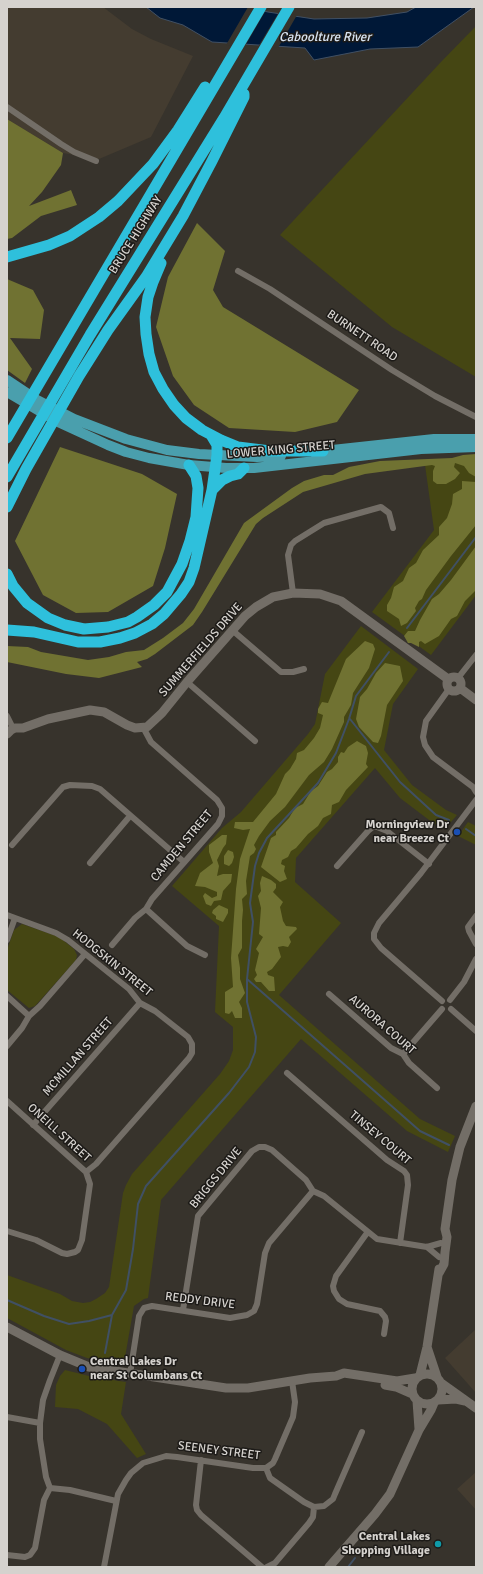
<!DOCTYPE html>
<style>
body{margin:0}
#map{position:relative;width:483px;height:1574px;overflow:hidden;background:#37332c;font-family:Signika,sans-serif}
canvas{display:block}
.frame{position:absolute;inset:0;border:8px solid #d5d2ce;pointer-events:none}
</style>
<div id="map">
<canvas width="483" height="1574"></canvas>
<div class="frame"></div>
</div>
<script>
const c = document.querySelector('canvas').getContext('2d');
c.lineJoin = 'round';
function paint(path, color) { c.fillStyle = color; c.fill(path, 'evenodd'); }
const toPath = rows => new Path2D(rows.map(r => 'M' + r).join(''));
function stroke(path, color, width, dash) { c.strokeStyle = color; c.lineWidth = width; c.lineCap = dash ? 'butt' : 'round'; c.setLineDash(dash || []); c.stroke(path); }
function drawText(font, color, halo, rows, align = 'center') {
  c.font = font + ' Signika,sans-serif'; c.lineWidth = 3; c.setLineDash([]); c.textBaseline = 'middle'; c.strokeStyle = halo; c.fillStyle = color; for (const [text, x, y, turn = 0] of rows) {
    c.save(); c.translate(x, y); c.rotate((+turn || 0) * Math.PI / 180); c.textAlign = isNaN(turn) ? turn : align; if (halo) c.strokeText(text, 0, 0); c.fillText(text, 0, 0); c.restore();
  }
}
const built = toPath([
 [7,7,103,7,132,29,151,39,193,56,151,137,99,159,63,153,7,119],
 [476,1329,476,1393,445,1358],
 [476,1472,476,1510,457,1489]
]);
const green = toPath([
 [476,26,476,377,392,327,280,235,440,63],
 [476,456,476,595,431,655,372,612,434,530,425,465],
 [361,626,418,669,393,704,384,750,412,785,446,810,457,815,445,829,433,823,400,798,375,768,296,858,295,882,341,923,279,995,420,1119,455,1136,448,1152,407,1131,301,1039,161,1200,148,1298,144,1299,134,1306,124,1363,120,1365,87,1358,66,1350,7,1318,7,1275,60,1294,72,1301,83,1303,90,1302,96,1299,105,1293,109,1287,123,1193,126,1185,132,1174,220,1074,229,1061,233,1050,233,1027,215,1012,219,926,172,886,222,828,241,812,308,734,315,724,325,674],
 [468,822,476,826,476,845,458,836],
 [22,924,59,937,74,949,77,955,76,960,35,1006,29,1008,7,990,7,950,14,930],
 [65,1370,93,1377,126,1382,121,1414,146,1454,137,1458,107,1424,78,1409,55,1407,56,1385,60,1376]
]);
const forest = toPath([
 [7,119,63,153,61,165,42,192,29,206,71,190,77,205,41,216,12,238,7,239],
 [197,223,225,251,213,290,223,307,359,390,337,422,295,432,229,428,194,405,173,376,156,327,168,277],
 [7,279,33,290,44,310,40,339,10,338,32,369,25,383,7,370],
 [60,447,142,474,177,494,165,548,153,586,108,612,76,613,43,595,15,541],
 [476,454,476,477,469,473,464,466,455,463,454,467,460,473,455,479,446,484,437,484,433,481,433,471,435,466,432,465,365,474,303,492,263,518,256,524,202,612,193,625,155,654,147,659,137,662,142,667,99,678,66,674,7,662,7,646,28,647,41,652,88,660,109,657,126,652,144,650,163,638,183,623,194,609,244,523,292,488,304,481,324,475,333,475,349,467,380,461,452,458,463,455],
 [462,481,476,482,476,525,451,556,426,590,422,599,419,601,415,608,416,611,407,623,401,626,399,619,387,611,387,605,391,598,394,587,403,581,409,568,416,563,423,550,439,535,439,527,447,518,452,504,453,494,462,489],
 [476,546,475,591,465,601,457,616,451,619,439,636,425,644,421,641,419,642,419,647,411,643,408,643,404,636,408,631,415,631,420,620,432,599,439,594,451,580],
 [365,641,373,644,375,649,369,668,353,693,351,705,344,717,344,722,332,749,324,762,309,775,285,807,270,821,259,836,254,845,256,849,254,853,250,856,246,881,247,894,242,899,243,910,242,921,242,948,238,955,240,968,240,979,245,993,239,1002,242,1008,242,1018,235,1018,232,1011,229,1014,225,1013,225,992,233,987,231,958,236,889,240,859,250,829,243,830,234,828,235,822,253,822,276,794,285,774,290,769,296,759,297,753,304,750,314,738,320,728,323,715,318,713,318,709,322,702,328,703,346,659],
 [385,663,400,666,403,681,387,705,381,736,378,743,373,742,359,727,356,719,360,697,367,689,376,673],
 [357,741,366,746,368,753,366,764,368,767,346,790,339,802,332,805,331,814,323,818,318,826,308,834,296,848,291,851,288,857,282,860,281,864,285,866,284,871,287,879,280,882,261,867,271,838,276,835,276,832,289,818,295,808,303,804,311,791,318,786,327,772,332,769,338,762,338,757,341,752,344,753,348,747],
 [222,835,227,835,226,844,223,848,217,860,219,866,217,876,223,874,232,874,231,882,223,891,221,900,214,901,211,906,206,904,203,896,205,893,212,898,217,896,217,892,205,887,195,886,200,873,213,863,209,852,209,845],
 [228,850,233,852,234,857,232,863,229,866,224,864,224,856],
 [262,876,271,880,276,884,276,888,273,892,283,902,280,907,283,921,286,926,296,927,297,929,289,937,291,942,288,947,283,946,278,947,281,957,272,969,267,972,268,975,274,977,275,991,269,991,261,982,256,982,254,979,257,975,255,970,259,953,256,949,263,937,259,934,261,908,258,896,261,891,260,883],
 [219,905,228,909,228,913,223,922,216,919,216,916,212,913,213,910]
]);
const water = toPath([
 [146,7,246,7,268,12,314,19,367,18,407,12,416,7,474,7,418,47,370,49,314,60,305,48,212,42,183,25,160,18,146,7]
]);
const pier = toPath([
 [248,7,266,10,245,46,226,45],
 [279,12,297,15,278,48,258,47]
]);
const stream = toPath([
 [407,628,476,537],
 [350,719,400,782,436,815,449,820],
 [466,829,476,836],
 [247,979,420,1131,449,1145],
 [7,1300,44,1316,69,1324,89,1321,112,1315,126,1290,133,1249,138,1204,146,1186,229,1093,249,1067,255,1052,256,1037,247,1002,247,979,253,922,250,903,255,866,259,853,267,838,318,783,336,753,349,719,356,696,389,652],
 [105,1353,112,1315],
 [348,1567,355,1558]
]);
const street = toPath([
 [7,107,61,144,74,152,96,161],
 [238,271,270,289,392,370,435,396,476,417],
 [293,593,288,555,291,545,295,541,324,523,381,507,389,513,393,528],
 [232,630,281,672,293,672,304,669],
 [458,678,476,655],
 [187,682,255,741],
 [449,689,426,721,423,737,425,745,433,757,473,787,476,792],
 [7,716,13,728],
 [12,845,63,787,70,785,92,786,100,789,184,862],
 [90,863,130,816],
 [337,866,368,831,373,827,377,827,387,831,429,864],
 [146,909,187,946,205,955],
 [7,915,56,933,68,940,129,989,140,1003,155,1011,188,1037,192,1044,192,1053,189,1058,96,1164,86,1172],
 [476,916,468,927,469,931,476,944],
 [7,940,15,918],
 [112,945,135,918,146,909,152,899,218,824,222,816,222,808,217,800,151,742,144,729],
 [329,994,391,1048,403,1054,409,1063,437,1088],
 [7,996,29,1016],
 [450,1000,464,982,476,959],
 [442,1001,381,948,374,939,374,933,379,923,421,873,476,800],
 [451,1009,476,1031],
 [7,1046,22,1028,29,1016,40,1006,85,954],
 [403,1054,442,1009],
 [287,1073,387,1160,404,1171,407,1175,408,1185,400,1243],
 [7,1101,86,1172,90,1184,82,1240,78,1250,75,1252,67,1254,62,1253,36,1240,7,1231],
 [33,1125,140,1003],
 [367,1233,336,1276,333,1286,334,1291,339,1299,347,1304,380,1311,385,1317,386,1321,384,1334],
 [427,1247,439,1257],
 [183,1310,198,1216,252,1151,259,1147,265,1147,272,1150,306,1180,313,1191,324,1196,377,1239,427,1247,441,1243],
 [130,1374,139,1316,144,1308,152,1306,230,1318,247,1315,254,1311,257,1304,265,1253,269,1243,313,1191],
 [7,1417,40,1423],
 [201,1460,196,1505,197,1510,201,1515,262,1567],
 [266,1468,270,1478,304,1502,314,1507,324,1506,333,1499,335,1494,362,1432],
 [50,1488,70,1490,116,1501],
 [7,1555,25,1557,30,1555,35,1548,44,1500,50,1488,46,1477,40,1439,40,1423,43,1400,50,1380,60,1355],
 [104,1567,118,1494,126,1480,131,1473,143,1463,166,1456,177,1457,253,1468,266,1468,273,1463,275,1459,293,1417,295,1402,292,1381],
 [267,1567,275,1563,309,1523,313,1517,314,1507]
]);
const secondary = toPath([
 '447 684a7 7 0 1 1 14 0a7 7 0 1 1-14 0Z',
 [460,688,476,700],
 [7,734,11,730,15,728,23,728,48,719,90,710,104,712,127,725,135,728,147,727,162,713,187,682,245,616,256,607,273,597,293,593,320,594,341,601,448,679],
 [439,1273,444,1264,445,1252,447,1237,445,1229,452,1180,460,1147,476,1106],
 [7,1327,60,1355,89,1367,226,1388,248,1388,310,1378,336,1376,344,1373,397,1381,415,1378],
 [427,1347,437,1377],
 '412 1389a15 15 0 1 1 30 0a15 15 0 1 1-30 0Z',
 [420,1375,427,1347,439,1269],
 [441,1383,476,1408],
 [385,1385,396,1387,412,1394],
 [438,1400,456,1399,465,1401],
 [417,1401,419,1429],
 [329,1567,375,1514,390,1494,419,1430,431,1410,434,1403]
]);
const primary = toPath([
 [7,380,37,400,74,419,126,439,167,450,199,454,257,457,281,456],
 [7,392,58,422,108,445,126,452,149,458,189,465,226,468,254,468,421,449,476,447],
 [315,453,323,451,434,439,476,439]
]);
const highway = toPath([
 [7,257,49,245,70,236,99,217,118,201,153,164,178,130,205,87],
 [161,263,153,282,148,297,145,317,146,334,149,354,154,372,163,389,174,405,186,418,202,430,221,440,238,447,270,451,323,451],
 [7,438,261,7],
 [7,477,90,335,224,118,289,7],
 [212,490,222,480,230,476,238,474,244,468],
 [7,507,26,469,79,376,108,330,146,277,183,216,212,161,244,97,244,94],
 [7,574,13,586,27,603,48,618,65,625,84,629,108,627,128,622,137,617,154,605,167,592,182,564,190,541,196,517,198,488,196,476,189,465],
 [7,630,34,632,78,642,100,642,120,638,135,633,152,624,164,614,181,594,189,582,194,568,212,490,217,455,217,445,211,435]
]);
const markers = [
 [457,832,4,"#1a4fb4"],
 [82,1369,4,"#1a4fb4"],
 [438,1544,4,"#0f9aa8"]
];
const streetNames = [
 ["BRUCE HIGHWAY",136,235,-58],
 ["BURNETT ROAD",362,336,34],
 ["LOWER KING STREET",281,450,-5],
 ["SUMMERFIELDS DRIVE",201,650,-49],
 ["CAMDEN STREET",182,846,-50],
 ["HODGSKIN STREET",112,963,39],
 ["AURORA COURT",382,1025,41],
 ["MCMILLAN STREET",78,1057,-49],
 ["ONEILL STREET",59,1133,42],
 ["TINSEY COURT",380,1138,40],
 ["BRIGGS DRIVE",216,1178,-51],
 ["REDDY DRIVE",200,1301,7],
 ["SEENEY STREET",219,1451,7]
];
const poiNames = [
 ["Morningview Dr",449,825],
 ["near Breeze Ct",449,839],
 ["Central Lakes Dr",90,1362,"left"],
 ["near St Columbans Ct",90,1376,"left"],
 ["Central Lakes",430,1537],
 ["Shopping Village",430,1551]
];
const waterNames = [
 ["Caboolture River",325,38]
];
paint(built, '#443c30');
paint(green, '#454613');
paint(forest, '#707232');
paint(water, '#001837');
stroke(water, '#405064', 1);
paint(pier, '#37332c');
stroke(stream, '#405064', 2);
stroke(street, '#736e67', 6);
stroke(secondary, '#736e67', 9);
stroke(primary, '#4a9fad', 10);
stroke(highway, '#2ec0dc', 11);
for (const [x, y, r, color] of markers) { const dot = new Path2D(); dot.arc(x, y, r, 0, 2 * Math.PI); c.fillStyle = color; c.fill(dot); stroke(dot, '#1d1b18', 1.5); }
drawText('12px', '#d5d2ce', '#1d1b18', streetNames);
drawText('bold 12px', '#d5d2ce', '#1d1b18', poiNames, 'right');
drawText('italic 13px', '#d7e3f1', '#1d1b18', waterNames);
</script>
